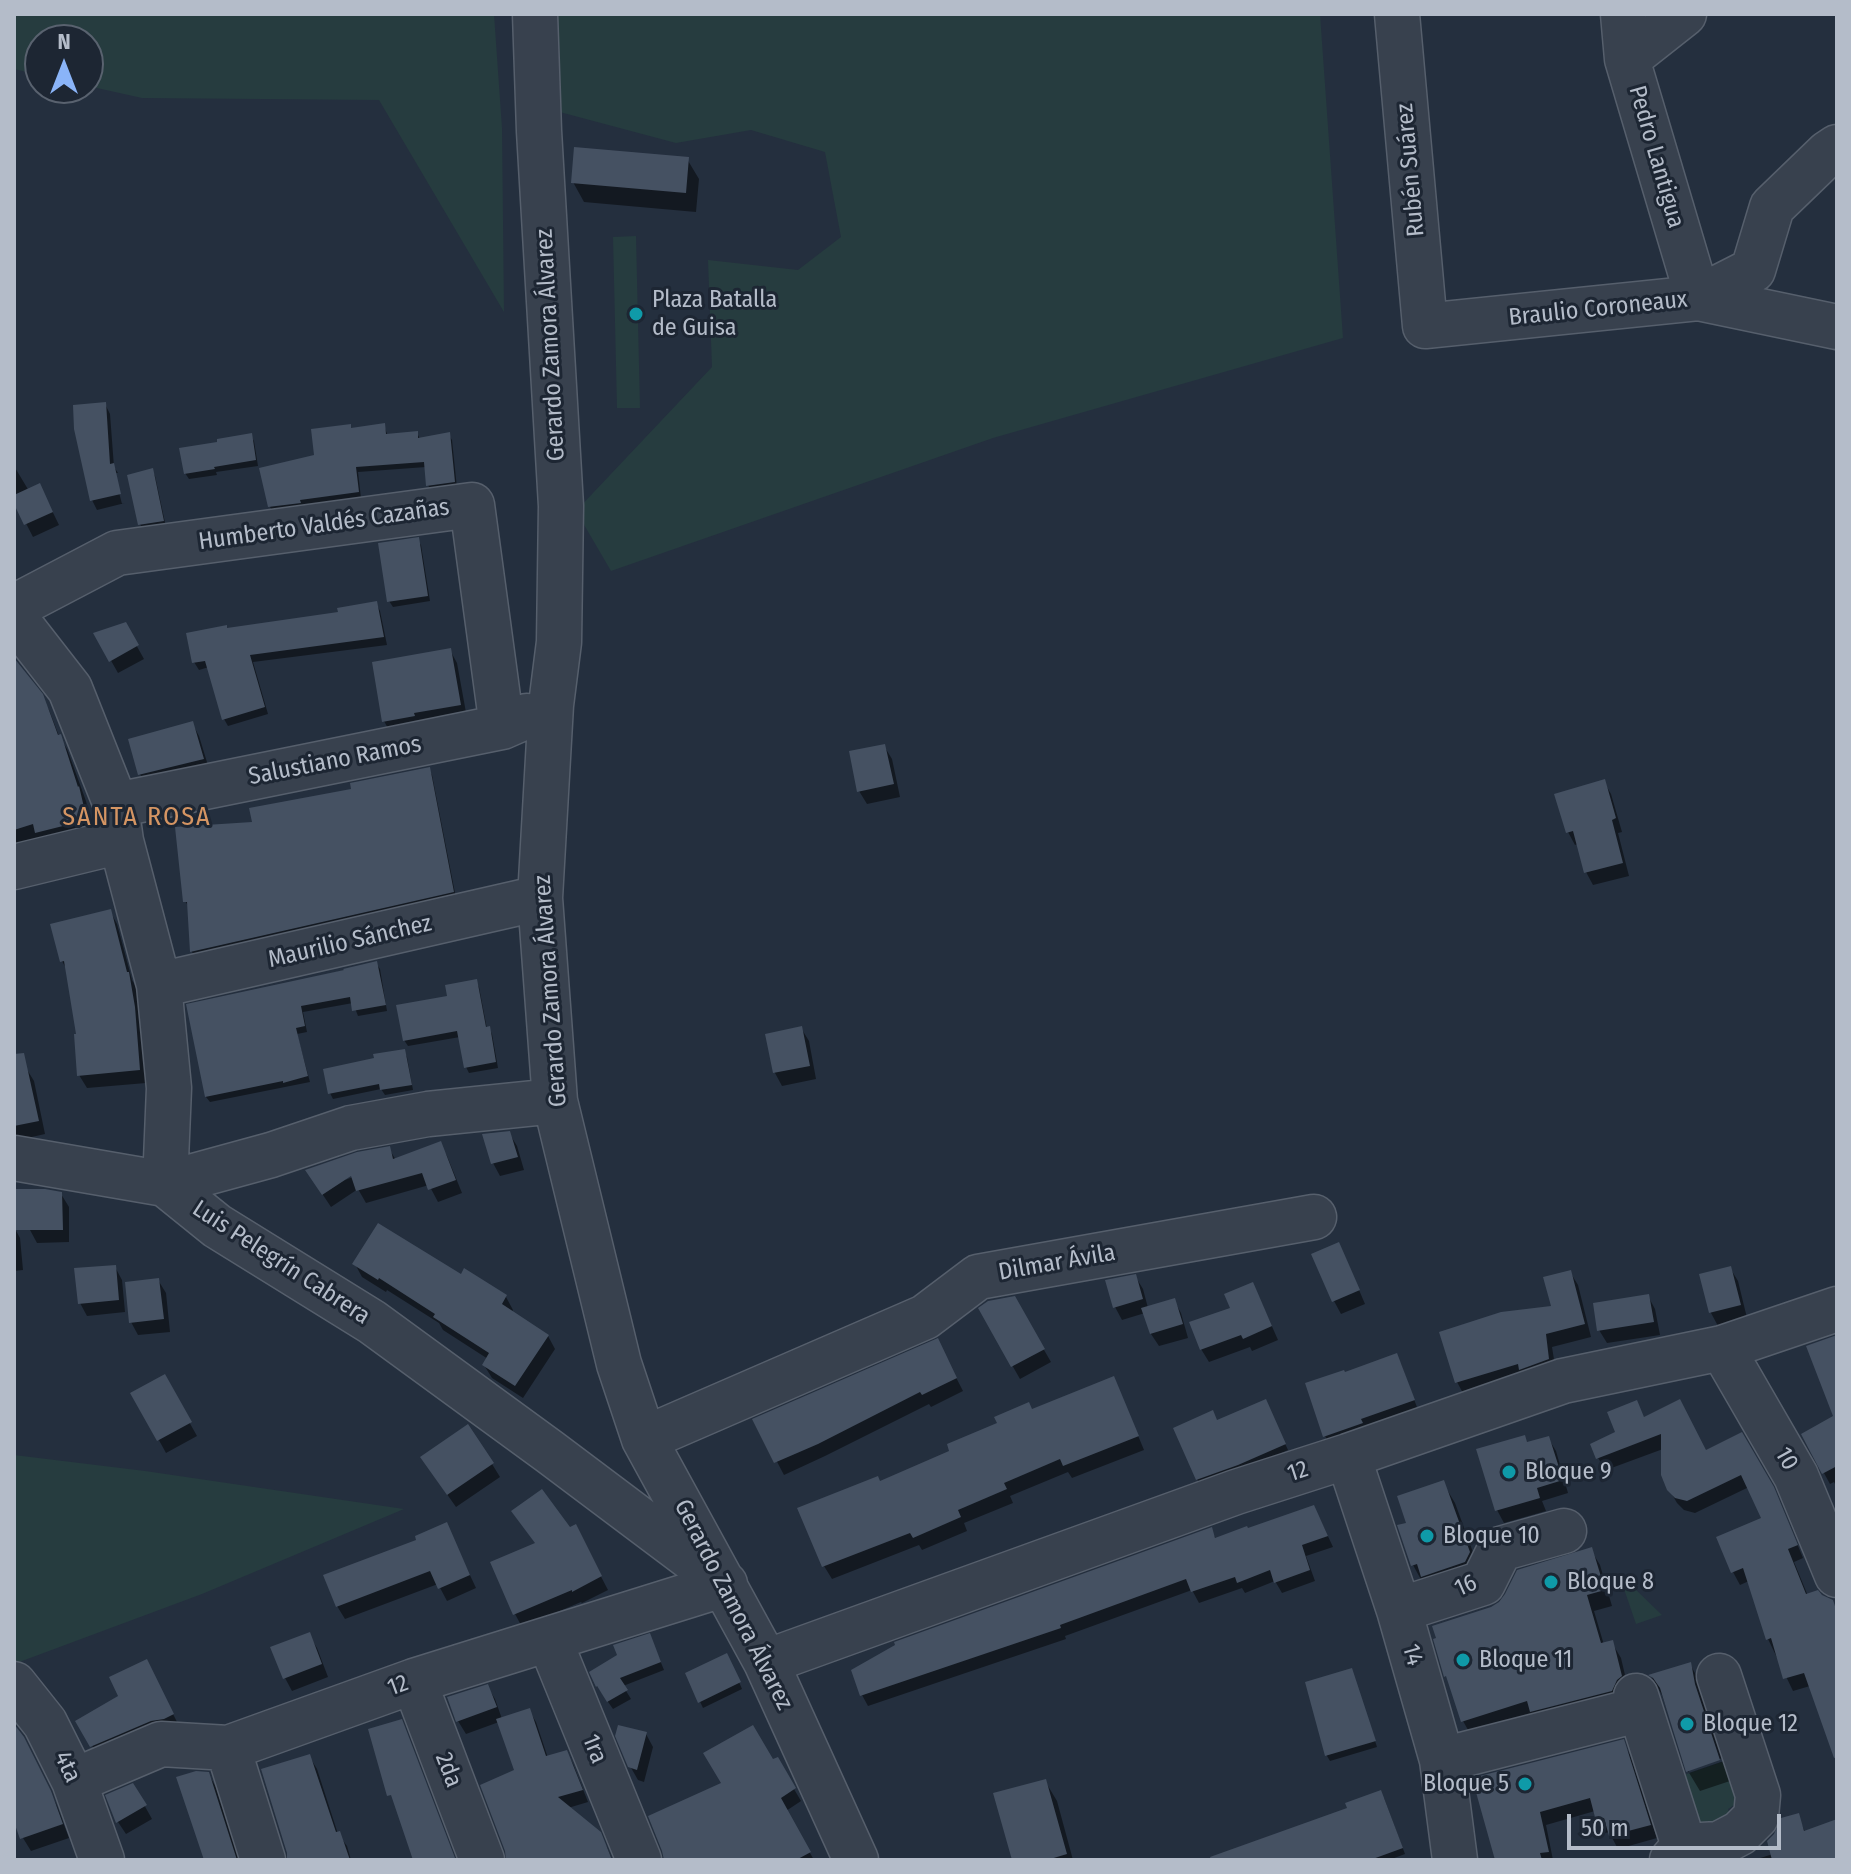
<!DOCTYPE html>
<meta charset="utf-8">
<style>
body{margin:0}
#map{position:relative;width:1851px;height:1874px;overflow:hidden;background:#242f3e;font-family:"Fira Sans Condensed",sans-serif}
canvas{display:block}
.frame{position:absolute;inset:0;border:16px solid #b4bcc9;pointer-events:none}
.north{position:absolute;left:24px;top:24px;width:80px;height:80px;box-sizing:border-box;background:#1d2633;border:2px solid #59626f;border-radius:50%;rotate:0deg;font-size:22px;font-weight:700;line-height:32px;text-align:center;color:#b4bcc9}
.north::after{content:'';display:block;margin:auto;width:28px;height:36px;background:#8ab4f8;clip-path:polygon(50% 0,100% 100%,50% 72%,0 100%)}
.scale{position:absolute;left:1567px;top:1814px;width:214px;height:36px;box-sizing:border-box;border:4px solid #b4bcc9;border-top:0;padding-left:10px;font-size:24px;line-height:28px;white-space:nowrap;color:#b4bcc9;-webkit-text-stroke:6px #1d2633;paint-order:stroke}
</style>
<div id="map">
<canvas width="1851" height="1874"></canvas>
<div class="frame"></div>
<div class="north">N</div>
<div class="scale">50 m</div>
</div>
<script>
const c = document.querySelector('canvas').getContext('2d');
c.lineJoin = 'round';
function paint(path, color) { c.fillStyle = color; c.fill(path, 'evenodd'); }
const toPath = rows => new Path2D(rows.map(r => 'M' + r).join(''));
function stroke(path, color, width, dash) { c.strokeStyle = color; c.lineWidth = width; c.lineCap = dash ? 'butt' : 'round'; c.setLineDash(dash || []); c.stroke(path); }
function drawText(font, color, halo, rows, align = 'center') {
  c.font = font + ' "Fira Sans Condensed",sans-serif'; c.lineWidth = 6; c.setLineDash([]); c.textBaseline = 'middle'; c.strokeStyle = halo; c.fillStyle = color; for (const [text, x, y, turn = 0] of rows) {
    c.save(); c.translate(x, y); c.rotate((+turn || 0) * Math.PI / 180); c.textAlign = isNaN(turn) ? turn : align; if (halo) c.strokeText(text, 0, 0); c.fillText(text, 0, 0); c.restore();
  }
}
const green = toPath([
 [14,14,494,14,502,128,504,312,379,100,142,98,88,86,88,40,40,40,40,75,14,69],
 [550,14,1320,14,1343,338,993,438,611,571,576,511,712,367,708,260,798,270,841,237,825,152,751,130,676,143,556,111],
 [636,236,640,408,617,408,613,237],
 [14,1455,145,1471,404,1509,202,1594,14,1664],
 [1632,1586,1662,1615,1636,1624,1624,1589],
 [1731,1759,1744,1799,1728,1809,1734,1826,1692,1839,1675,1778]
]);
const shadow = toPath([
 [687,159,699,179,696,212,584,202,573,182],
 [105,404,110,414,114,467,118,473,114,473,122,504,125,503,97,510,92,500],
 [384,426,388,436,417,433,420,439,448,434,452,440,457,488,431,491,428,485,426,467,358,472,361,498,302,506,303,509,273,512,270,507,317,456,352,430],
 [251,436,254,441,258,466,216,472,217,475,189,479,185,473],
 [14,466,29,491,40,486,59,525,33,537,14,500],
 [152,470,155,476,166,527,143,530,140,524],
 [417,540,421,545,430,601,393,607,389,601],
 [376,603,380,611,387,645,253,662,268,714,228,726,224,719,209,667,199,670,194,662,227,630,340,614],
 [125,625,144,659,118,673,96,634],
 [450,650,457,663,467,718,391,734,384,721],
 [14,661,41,696,49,710,59,736,67,749,86,801,93,833,44,845,40,837,14,845],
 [192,723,199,736,210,772,147,787,140,774],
 [884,746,892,759,900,797,867,804,859,791],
 [429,769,432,775,456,898,195,957,192,952,189,907,185,901,254,823,353,790],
 [1604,782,1611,794,1622,832,1618,833,1629,876,1593,885,1586,872,1578,844,1575,845,1568,832],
 [110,911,117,924,132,980,136,987,141,1021,146,1083,87,1088,79,1075,78,1035,68,972,62,961],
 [376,963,380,969,387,1011,358,1016,353,1003,303,1012,307,1032,297,1034,310,1082,210,1102,206,1097,189,1006],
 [476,981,479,987,487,1029,489,1028,492,1034,498,1068,469,1073,466,1067,460,1037,408,1046,404,1040,449,998],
 [801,1028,809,1041,816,1079,782,1086,775,1073,767,1035],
 [404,1051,407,1057,413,1090,385,1095,381,1089,333,1099,330,1093],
 [26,1068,34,1081,45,1134,14,1141,14,1071],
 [509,1133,517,1146,524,1170,500,1176,493,1163],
 [440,1144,447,1156,462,1193,438,1202,429,1185,366,1203,358,1189,331,1207,315,1183,389,1149,396,1160],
 [364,1165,366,1172,345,1180],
 [61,1194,69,1207,69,1242,37,1243,30,1230],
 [14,1227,20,1238,23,1270,14,1271],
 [1345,1257,1365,1304,1341,1314,1334,1301],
 [355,1264,461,1276,506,1297,513,1310,511,1313,548,1336,555,1349,523,1398,492,1378,484,1365,488,1359,443,1330,439,1323,387,1290,386,1292,362,1277],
 [115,1267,122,1280,125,1312,87,1316,80,1303],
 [1730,1268,1738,1281,1747,1318,1718,1326,1711,1313,1701,1275],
 [1570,1272,1578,1285,1591,1337,1552,1347,1556,1372,1464,1395,1457,1382,1553,1307],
 [1135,1276,1143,1289,1148,1308,1174,1300,1181,1313,1188,1338,1159,1346,1151,1334,1145,1313,1122,1320,1115,1307],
 [158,1280,166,1293,170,1332,138,1335,131,1322],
 [1648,1296,1655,1309,1660,1335,1607,1343,1599,1330],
 [1259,1297,1278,1340,1252,1351,1250,1347,1209,1362,1201,1349,1232,1309],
 [1014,1298,1051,1362,1020,1379,980,1309],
 [1837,1338,1837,1488,1834,1482,1830,1484,1803,1435,1837,1416],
 [944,1354,963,1391,931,1407,929,1404,825,1456,784,1475,755,1420],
 [1396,1355,1401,1364,1418,1410,1330,1445,1325,1436,1345,1374],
 [164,1377,197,1436,166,1453,133,1393],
 [1120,1392,1144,1450,1072,1478,1068,1472,1010,1496,1013,1503,964,1523,967,1531,922,1550,919,1545,832,1579,824,1566,880,1483,952,1452,999,1424,1032,1411],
 [1636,1403,1645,1419,1706,1452,1741,1435,1780,1502,1803,1558,1794,1562,1808,1596,1832,1601,1837,1610,1837,1753,1810,1686,1793,1691,1768,1639,1749,1581,1740,1585,1733,1572,1764,1519,1749,1487,1695,1513,1684,1510,1677,1503,1669,1489,1663,1449,1606,1470,1598,1458,1617,1432],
 [1268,1407,1288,1450,1241,1471,1201,1485,1197,1479,1217,1422],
 [1548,1438,1556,1451,1568,1493,1542,1501,1546,1511,1504,1523,1497,1510,1528,1444],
 [492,1464,500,1477,456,1507,430,1470],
 [1443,1483,1455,1503,1481,1574,1424,1585,1413,1565,1408,1524],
 [1320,1519,1333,1547,1306,1556,1315,1581,1282,1593,1275,1581,1245,1593,1242,1588,1199,1603,1192,1590,1065,1636,1066,1639,868,1706,862,1695,1211,1530,1216,1539,1248,1530],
 [446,1524,476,1588,447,1601,438,1584,345,1619,337,1606,419,1541],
 [569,1530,582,1540,608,1590,582,1603,581,1602,522,1627,515,1614],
 [1591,1550,1600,1565,1612,1606,1594,1611,1604,1645,1612,1643,1621,1658,1629,1692,1472,1737,1463,1721,1451,1685,1491,1609],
 [309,1635,317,1648,328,1677,292,1691,285,1678],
 [650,1636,664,1670,623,1686,631,1699,613,1709,597,1686],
 [730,1661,742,1689,703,1708,687,1674],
 [1690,1664,1701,1684,1723,1758,1689,1768,1689,1773,1724,1761,1730,1781,1700,1791,1688,1771,1662,1695,1651,1676],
 [153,1674,180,1728,100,1759,78,1722],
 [1354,1676,1377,1747,1330,1761,1327,1756,1307,1683],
 [487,1686,495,1699,502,1719,529,1710,536,1722,548,1758,566,1752,573,1764,588,1802,568,1808,607,1847,612,1860,508,1860,516,1771,499,1722,466,1734,458,1721],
 [14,1727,30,1752,57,1806,69,1838,31,1851,23,1838,14,1814],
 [646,1734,653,1747,644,1782,638,1780,630,1766],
 [1623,1742,1630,1755,1657,1838,1618,1849,1609,1832,1605,1833,1598,1820,1595,1811,1546,1825,1553,1860,1486,1860,1497,1857,1475,1780],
 [309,1756,317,1769,338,1834,347,1846,351,1860,289,1860],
 [777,1760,801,1801,786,1811,814,1860,666,1860],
 [208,1774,216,1787,239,1860,205,1860],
 [1045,1781,1057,1801,1073,1860,1015,1860],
 [133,1785,152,1819,126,1834,118,1822,108,1796],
 [1384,1798,1405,1854,1389,1860,1251,1860,1349,1809],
 [1798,1816,1805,1832,1837,1822,1837,1860,1754,1860,1773,1854]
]);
const building = toPath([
 [574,147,689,157,686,193,571,183],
 [106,402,110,464,114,463,121,494,90,501,74,429,73,405],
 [385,423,386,434,418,431,418,438,450,432,455,482,426,486,424,462,356,467,359,492,300,500,301,503,268,507,259,468,314,455,311,429,351,424,351,428],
 [252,433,256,460,214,467,215,469,184,474,179,448,217,442,217,439],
 [153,468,164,521,138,525,127,475],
 [40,483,53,512,24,525,14,504,14,495],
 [419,537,428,596,387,602,378,543],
 [377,601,384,637,250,655,265,707,222,720,205,661,192,663,186,633,227,625,227,628,338,612,337,608],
 [126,622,139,645,109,662,93,633],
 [451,648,461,705,414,713,415,716,382,722,372,662],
 [14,658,43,694,58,735,61,734,78,787,79,786,87,820,35,833,33,824,14,830],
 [193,721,204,759,138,775,128,739],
 [885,744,894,784,857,792,849,751],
 [430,767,454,892,190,952,187,902,183,902,175,827,252,822,249,808,351,789,350,783],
 [1605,779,1616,818,1612,820,1623,863,1584,873,1573,831,1566,833,1554,794],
 [111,909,127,972,129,972,135,1007,140,1070,77,1076,74,1034,76,1034,64,961,60,962,50,924],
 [377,961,386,1005,352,1011,350,997,301,1006,305,1026,296,1028,308,1076,283,1083,283,1081,205,1097,186,1004,344,970,343,969],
 [477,979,486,1027,490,1026,496,1062,464,1068,457,1031,403,1041,396,1005,447,996,445,985],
 [802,1026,810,1066,773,1073,765,1034],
 [405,1049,412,1085,380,1090,379,1084,328,1094,323,1069,374,1058,373,1054],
 [24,1053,39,1121,14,1126,14,1054],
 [510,1131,518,1157,491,1164,482,1134],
 [441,1141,456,1180,428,1190,422,1173,356,1191,351,1176,322,1195,305,1170,357,1152,390,1146,393,1159],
 [14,1189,45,1189,62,1192,63,1230,14,1230],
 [378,1223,461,1274,464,1268,507,1295,502,1304,549,1335,515,1386,482,1365,489,1353,433,1317,435,1314,379,1278,378,1280,352,1264],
 [1339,1242,1360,1290,1332,1302,1311,1254],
 [116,1265,119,1300,78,1304,74,1268],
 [1731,1266,1741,1305,1709,1313,1699,1274],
 [1571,1270,1585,1324,1546,1334,1549,1359,1519,1370,1518,1364,1455,1383,1439,1332,1501,1312,1551,1306,1543,1277],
 [1136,1274,1143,1299,1113,1308,1105,1280],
 [159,1278,164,1319,129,1323,125,1282],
 [1253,1282,1272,1326,1243,1339,1241,1335,1200,1350,1189,1322,1230,1308,1224,1294],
 [1649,1294,1654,1322,1597,1331,1593,1303],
 [1015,1296,1045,1349,1011,1367,978,1308,988,1301],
 [1175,1298,1183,1324,1150,1334,1141,1308],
 [1837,1335,1837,1466,1822,1474,1801,1434,1833,1416,1806,1346],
 [938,1338,957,1378,922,1395,920,1392,818,1444,774,1463,752,1419],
 [1397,1353,1415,1400,1361,1419,1363,1423,1323,1437,1305,1383,1344,1370,1345,1372],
 [165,1374,192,1422,157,1441,130,1393],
 [1114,1376,1139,1436,1063,1466,1060,1459,1004,1483,1007,1489,958,1510,961,1517,913,1538,910,1533,822,1567,797,1508,878,1476,880,1481,949,1451,947,1444,997,1423,994,1417,1029,1402,1032,1409],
 [1266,1399,1286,1444,1238,1465,1196,1480,1173,1428,1213,1410,1217,1420],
 [1680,1399,1706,1450,1742,1432,1774,1487,1798,1545,1788,1549,1806,1594,1818,1590,1822,1595,1833,1600,1837,1612,1837,1757,1834,1758,1804,1673,1783,1679,1771,1638,1766,1640,1743,1568,1731,1573,1716,1537,1761,1518,1741,1475,1687,1501,1675,1498,1667,1490,1661,1475,1661,1434,1596,1459,1590,1444,1615,1432,1607,1412,1637,1400,1644,1417],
 [468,1424,494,1463,447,1495,420,1457],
 [1525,1435,1527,1442,1549,1436,1563,1480,1537,1488,1540,1498,1495,1511,1476,1449],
 [1444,1480,1470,1552,1465,1562,1421,1577,1417,1564,1411,1566,1397,1525,1406,1523,1397,1496],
 [542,1489,570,1527,576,1524,602,1576,572,1592,572,1590,513,1615,490,1562,535,1543,511,1511],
 [1314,1505,1328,1536,1302,1545,1310,1570,1274,1583,1270,1570,1237,1583,1235,1577,1191,1592,1186,1579,1060,1625,1061,1628,860,1696,851,1670,895,1645,894,1642,1212,1527,1215,1538,1247,1526,1248,1528],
 [447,1522,470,1575,438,1589,430,1571,336,1607,323,1575,416,1540,415,1536],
 [1592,1547,1605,1590,1587,1595,1601,1643,1613,1640,1622,1676,1617,1680,1612,1691,1530,1712,1527,1701,1461,1722,1446,1676,1444,1677,1433,1639,1436,1638,1432,1626,1491,1607,1499,1602,1505,1594,1517,1570],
 [310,1632,322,1664,283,1679,270,1647],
 [650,1633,661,1662,620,1678,628,1690,607,1702,597,1686,596,1687,589,1672,617,1655,613,1645],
 [727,1653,741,1682,698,1703,685,1673],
 [147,1659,174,1714,164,1719,151,1721,90,1747,75,1721,118,1696,109,1677],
 [1691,1662,1695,1684,1720,1760,1686,1772,1660,1688,1653,1678,1648,1675],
 [1352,1668,1376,1741,1325,1756,1305,1682],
 [488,1684,497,1707,456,1722,447,1697],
 [530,1708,546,1756,567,1750,583,1790,558,1797,601,1832,612,1860,506,1860,505,1851,480,1785,514,1770,496,1719],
 [402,1719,455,1858,449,1860,413,1860,391,1795,387,1796,368,1729],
 [14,1724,24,1737,51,1791,63,1824,20,1839,14,1822],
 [618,1725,647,1732,637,1770,628,1767,615,1736],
 [753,1725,773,1759,778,1757,796,1788,781,1798,811,1852,796,1860,664,1860,662,1851,648,1816,721,1783,703,1753],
 [1624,1739,1651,1825,1609,1836,1604,1818,1596,1821,1590,1798,1540,1812,1549,1852,1540,1853,1542,1860,1495,1860,1472,1778],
 [310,1754,336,1832,340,1831,350,1860,287,1860,287,1853,261,1769],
 [196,1771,209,1772,237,1860,204,1860,176,1777],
 [1046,1779,1067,1854,1047,1860,1012,1860,993,1793],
 [133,1783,147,1805,116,1823,105,1795],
 [1381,1790,1403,1848,1370,1860,1211,1860,1210,1857,1347,1808,1345,1803],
 [1799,1813,1804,1831,1837,1819,1837,1860,1772,1860,1767,1841,1774,1834,1781,1818]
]);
const minor = toPath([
 [535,14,539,131,561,506,559,642,551,705,540,898,555,1101,619,1364,644,1439,766,1662,856,1860],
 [1397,14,1425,326,1698,298,1753,270,1772,207,1828,153,1837,147],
 [1623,14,1627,59,1698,298],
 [1627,59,1684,14],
 [1698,298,1837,327],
 [14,607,117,553,472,505,502,727],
 [14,617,70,689,116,805,121,841,159,985,169,1088,165,1184,217,1226,372,1322,550,1452,711,1573],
 [116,805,502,727,527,716],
 [14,867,121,841],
 [159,985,540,898],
 [14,1158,165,1184,271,1155,351,1128,428,1114,555,1101],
 [1722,1348,1796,1476,1837,1575],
 [644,1439,925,1317,978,1277,1314,1217],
 [1348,1456,1399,1610,1442,1760,1455,1860],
 [1399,1610,1483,1583,1500,1549,1564,1531],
 [549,1639,639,1860],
 [766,1662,1236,1492,1348,1456,1563,1381,1722,1348,1837,1309],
 [414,1681,482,1860],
 [14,1684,45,1723,74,1781,102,1860],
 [1636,1696,1684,1846,1672,1860],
 [228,1748,263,1860],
 [1442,1760,1626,1713],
 [74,1781,161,1744,228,1748,414,1681,725,1584],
 [1684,1846,1719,1844,1740,1833,1756,1817,1758,1795,1719,1676]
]);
const markers = [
 [636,314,8,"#0f9aa8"],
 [1509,1472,8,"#0f9aa8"],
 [1427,1536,8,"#0f9aa8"],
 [1551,1582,8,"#0f9aa8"],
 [1463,1660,8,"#0f9aa8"],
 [1687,1724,8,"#0f9aa8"],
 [1525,1784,8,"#0f9aa8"]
];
const streetNames = [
 ["Pedro Lantigua",1656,157,74],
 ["Rubén Suárez",1411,170,-95],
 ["Braulio Coroneaux",1598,309,-6],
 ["Gerardo Zamora Álvarez",551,345,-93],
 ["Humberto Valdés Cazañas",324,525,-8],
 ["Salustiano Ramos",335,761,-11],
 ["Maurilio Sánchez",350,942,-13],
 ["Gerardo Zamora Álvarez",551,991,-94],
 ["Luis Pelegrín Cabrera",281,1263,33],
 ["Dilmar Ávila",1057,1263,-10],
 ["10",1786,1459,61],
 ["12",1298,1472,-18],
 ["16",1466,1586,-24],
 ["Gerardo Zamora Álvarez",733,1605,63],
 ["14",1412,1655,74],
 ["12",398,1686,-20],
 ["1ra",594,1749,68],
 ["4ta",67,1767,65],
 ["2da",448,1770,69]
];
const poiNames = [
 ["Plaza Batalla",652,300],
 ["de Guisa",652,328],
 ["Bloque 9",1525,1472],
 ["Bloque 10",1443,1536],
 ["Bloque 8",1567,1582],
 ["Bloque 11",1479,1660],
 ["Bloque 12",1703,1724],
 ["Bloque 5",1509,1784,"right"]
];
const neighbourhoodNames = [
 ["SANTA ROSA",137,818]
];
paint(green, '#263c3f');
paint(shadow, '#0007');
paint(building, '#455162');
stroke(minor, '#565f6c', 47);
stroke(minor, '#38414e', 44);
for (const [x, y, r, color] of markers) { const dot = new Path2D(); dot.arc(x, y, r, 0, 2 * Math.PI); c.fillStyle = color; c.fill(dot); stroke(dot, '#1d2633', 3); }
drawText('24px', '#b4bcc9', '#1d2633', streetNames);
drawText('24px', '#b4bcc9', '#1d2633', poiNames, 'left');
c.letterSpacing = '2px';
drawText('26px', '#d59563', '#1d2633', neighbourhoodNames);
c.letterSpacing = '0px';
</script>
